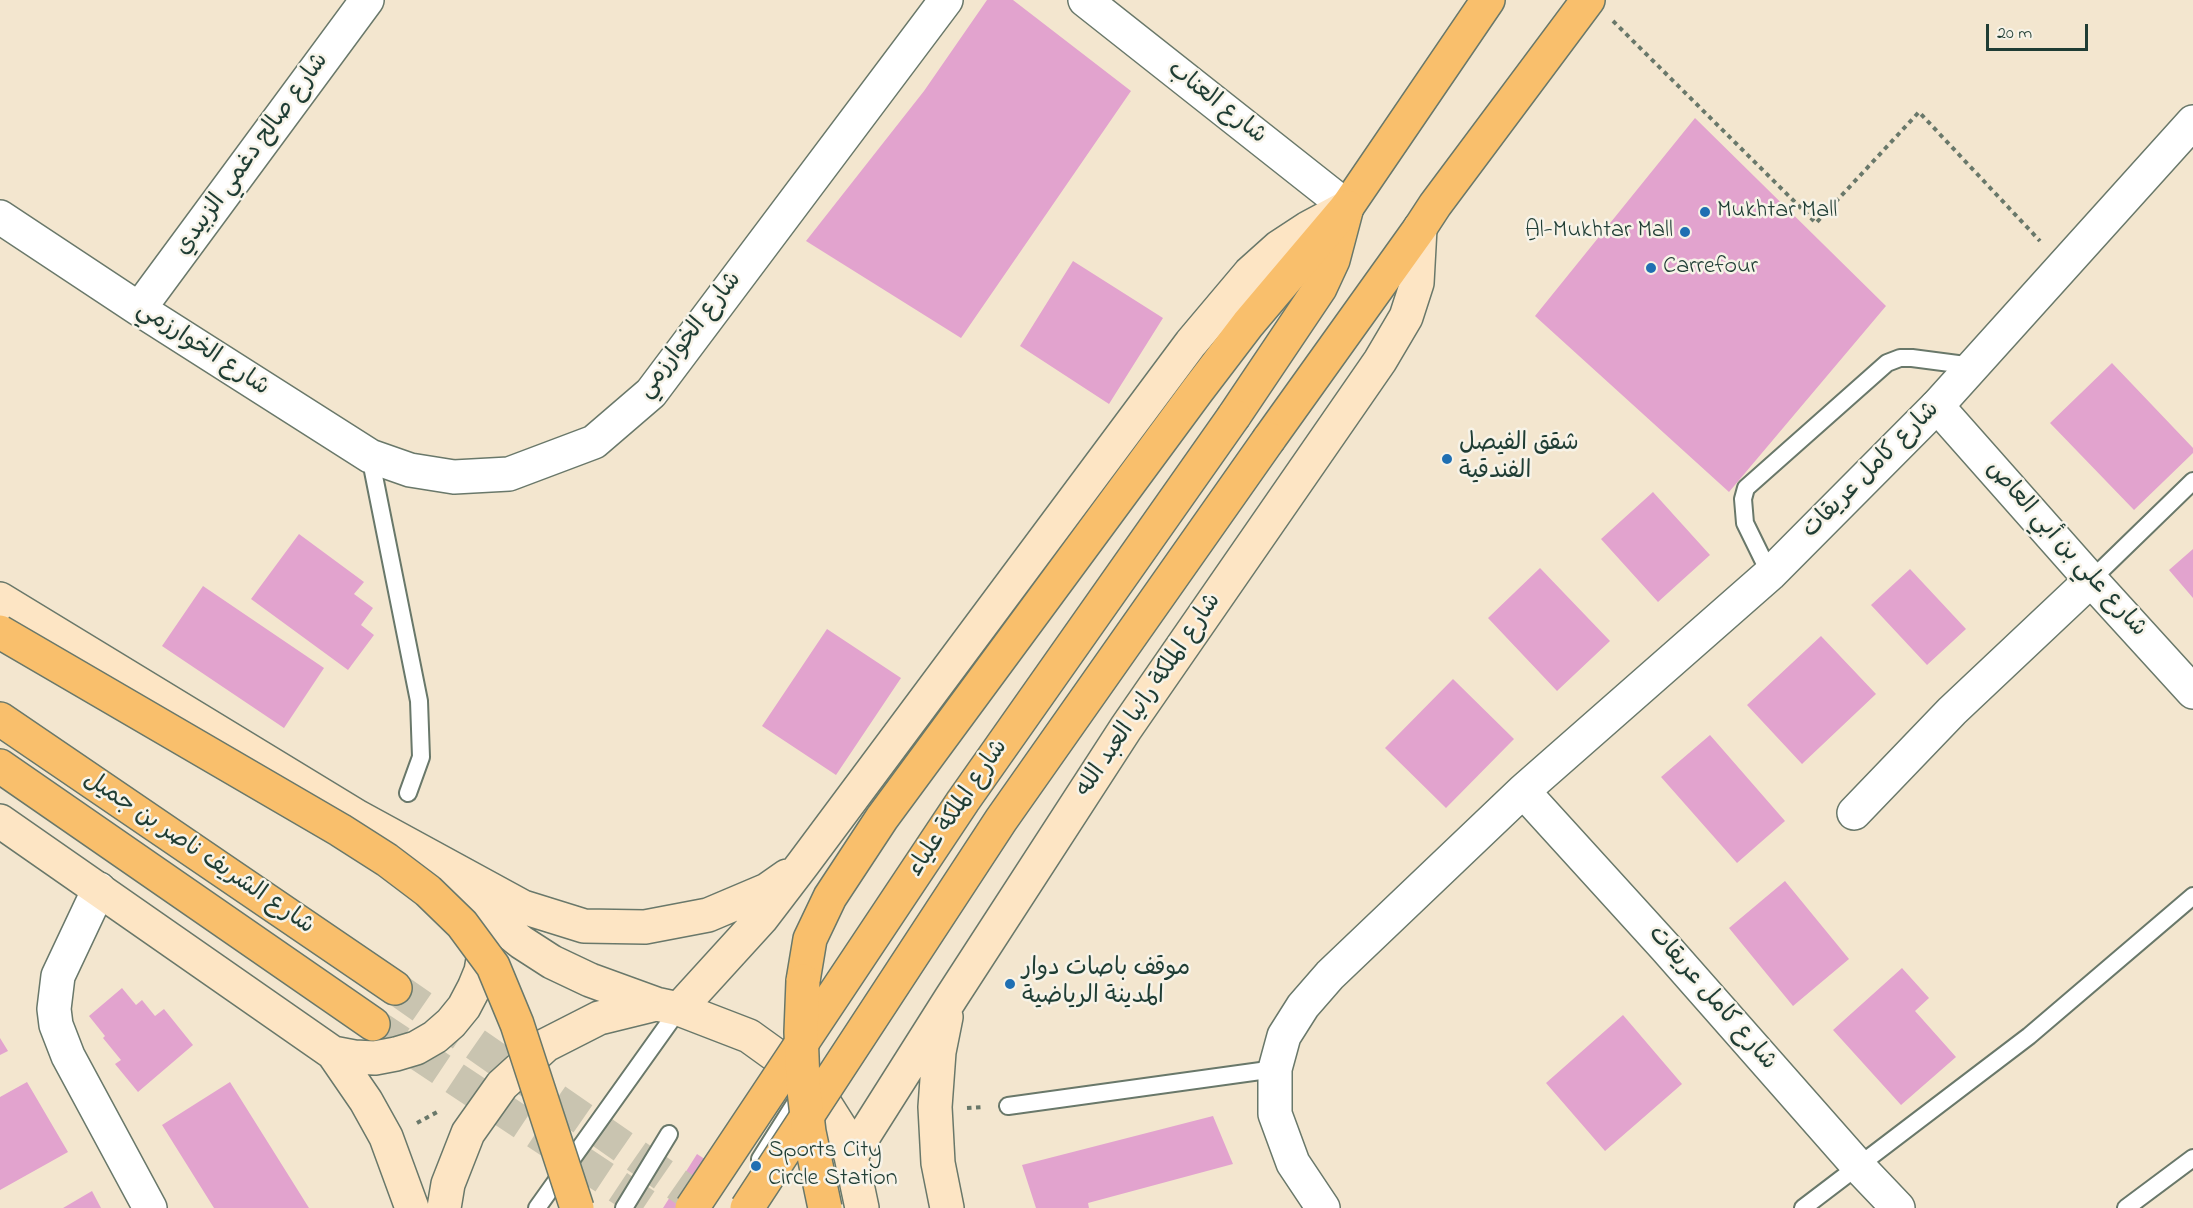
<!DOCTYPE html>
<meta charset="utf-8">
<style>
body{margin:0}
#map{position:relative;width:2193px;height:1208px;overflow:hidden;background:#f3e6cf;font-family:"Indie Flower",sans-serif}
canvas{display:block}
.scale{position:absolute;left:1986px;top:24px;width:102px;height:27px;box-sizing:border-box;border:3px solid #1f3d34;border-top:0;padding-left:8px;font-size:18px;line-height:21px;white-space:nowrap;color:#1f3d34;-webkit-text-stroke:4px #f7f3e8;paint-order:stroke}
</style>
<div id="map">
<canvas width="2193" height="1208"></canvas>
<div class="scale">20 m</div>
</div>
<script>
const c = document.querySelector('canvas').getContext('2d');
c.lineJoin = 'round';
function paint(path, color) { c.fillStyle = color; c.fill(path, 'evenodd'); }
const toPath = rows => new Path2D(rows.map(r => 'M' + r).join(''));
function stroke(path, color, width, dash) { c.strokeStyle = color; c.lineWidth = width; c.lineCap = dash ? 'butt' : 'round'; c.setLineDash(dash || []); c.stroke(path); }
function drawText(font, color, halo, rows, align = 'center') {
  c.font = font + ' "Indie Flower","Playpen Sans Arabic",sans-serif'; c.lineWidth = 5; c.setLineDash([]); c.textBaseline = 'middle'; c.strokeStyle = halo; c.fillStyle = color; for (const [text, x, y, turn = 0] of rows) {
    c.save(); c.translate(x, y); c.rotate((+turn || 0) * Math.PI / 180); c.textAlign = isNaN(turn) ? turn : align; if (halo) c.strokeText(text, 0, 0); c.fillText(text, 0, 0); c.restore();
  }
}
const building = toPath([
 [987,0,1013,0,1131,91,961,338,806,241,924,91],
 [1695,118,1886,306,1729,492,1535,316],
 [1073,261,1163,318,1109,404,1020,346],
 [2112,363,2193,448,2193,453,2134,510,2050,423],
 [1653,492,1710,555,1658,602,1601,539],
 [299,534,364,582,354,594,373,608,361,625,374,635,348,670,251,599],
 [2193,549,2193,598,2169,570],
 [1540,568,1610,641,1557,691,1488,618],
 [1910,569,1966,629,1927,665,1871,605],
 [203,586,324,668,284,728,162,646],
 [827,629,901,678,836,775,762,726],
 [1821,636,1876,694,1802,764,1747,705],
 [1453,679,1514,739,1446,808,1385,748],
 [1710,735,1785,821,1737,863,1661,777],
 [1785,881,1849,959,1793,1006,1729,928],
 [1902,968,1929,998,1915,1011,1956,1057,1901,1105,1833,1030],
 [122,988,136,1005,142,1000,155,1016,164,1009,193,1045,138,1092,115,1064,121,1060,103,1038,105,1036,89,1016],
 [1623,1015,1682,1084,1605,1151,1546,1083],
 [0,1038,8,1051,0,1055],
 [27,1082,68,1152,0,1190,0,1097],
 [230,1082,309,1208,214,1208,162,1125],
 [1213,1116,1233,1164,1088,1203,1089,1208,1036,1208,1022,1165],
 [697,1154,726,1173,702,1208,663,1208],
 [92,1191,101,1208,63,1208]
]);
const trunkTunnel = toPath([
 [395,988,711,1208],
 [373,1024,650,1208]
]);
const path = toPath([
 [1613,21,1816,223,1919,112,2040,241],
 [967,1108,983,1107],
 [417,1123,439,1111]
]);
const service = toPath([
 [370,456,419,701,421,757,408,793],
 [1770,574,1745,523,1743,499,1746,488,1887,363,1900,358,1912,358,1973,366],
 [2091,580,2193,481],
 [1008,1106,1275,1069],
 [760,1159,801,1094],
 [537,1208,679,1009],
 [624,1208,669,1134],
 [1803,1208,2029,1036,2193,896],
 [2126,1208,2193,1158]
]);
const minor = toPath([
 [1085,0,1347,207],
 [0,217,139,309,370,456,410,470,454,477,509,474,594,442,651,393,946,0],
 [139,309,367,0],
 [1937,406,2091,580,2193,692],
 [1854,813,1952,711,2091,580],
 [99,889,58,976,54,1009,56,1025,68,1056,150,1208]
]);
const tertiary = toPath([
 [1523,791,1665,947,1858,1166,1898,1208],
 [1323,1208,1293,1163,1275,1114,1275,1069,1284,1036,1303,1006,1330,975,1523,791,1770,574,1937,406,2193,122]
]);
const secondary = toPath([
 [0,599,358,817,523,907,584,926,645,927,708,915,767,890,787,876],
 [0,821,333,1053,366,1101,386,1137,412,1208],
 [450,885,521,942,552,962,590,980,656,1004],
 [679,1009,761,919,803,864,1191,343,1250,273,1279,247,1308,228,1347,207],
 [946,1017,939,1052,935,1107,938,1163,947,1208],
 [333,1053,354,1057,375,1058,396,1054,416,1048,435,1037,451,1023,464,1007,474,988,481,971,484,954,483,931],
 [851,1156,951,998,1126,728,1380,361,1406,317,1417,283,1420,228],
 [444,1208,448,1184,468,1133,502,1085,546,1045,599,1018,656,1004,679,1009,749,1036,810,1080,841,1129,851,1156,862,1208]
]);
const primary = toPath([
 [1234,416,1320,288,1333,260,1347,207,1488,0],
 [1269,439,1420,228,1435,205,1588,0]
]);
const trunk = toPath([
 [0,719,395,988],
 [0,766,373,1024],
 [803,981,810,939,830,897,882,818,1197,391,1248,324,1347,207]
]);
const primaryBridge = toPath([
 [692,1208,963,801,1234,416],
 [747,1208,1001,820,1269,439]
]);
const trunkBridge = toPath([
 [0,632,340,830,387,860,428,891,462,924,493,966,517,1024,577,1208],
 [803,981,801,1032,803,1082,809,1132,825,1208]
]);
const markers = [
 [1705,212,6,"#1f6fb2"],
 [1685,232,6,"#1f6fb2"],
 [1651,268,6,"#1f6fb2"],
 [1447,459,6,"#1f6fb2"],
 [1010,984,6,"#1f6fb2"],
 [756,1166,6,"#1f6fb2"]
];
const streetNames = [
 ["شارع العناب",1216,104,38],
 ["شارع صالح دغمي الزبيدي",253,155,-54],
 ["شارع الخوارزمي",691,336,-52],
 ["شارع الخوارزمي",202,350,33],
 ["شارع كامل عريقات",1872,471,-45],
 ["شارع علي بن أبي العاص",2065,550,48],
 ["شارع الملكة رانيا العبد الله",1150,696,-56],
 ["شارع الملكة علياء",959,809,-56],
 ["شارع الشريف ناصر بن جميل",198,854,34],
 ["شارع كامل عريقات",1711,999,49]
];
const poiNames = [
 ["Mukhtar Mall",1717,212],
 ["ِAl-Mukhtar Mall",1673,232,"right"],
 ["Carrefour",1663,268],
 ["شقق الفيصل",1459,445],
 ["الفندقية",1459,473],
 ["موقف باصات دوار",1022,970],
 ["المدينة الرياضية",1022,998],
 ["Sports City",768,1152],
 ["Circle Station",768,1180]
];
paint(building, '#e2a3ce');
stroke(trunkTunnel, '#c9c4b0', 33, [33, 16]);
stroke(service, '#69786a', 20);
stroke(minor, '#69786a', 36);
stroke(tertiary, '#69786a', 36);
stroke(secondary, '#69786a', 36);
stroke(primary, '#69786a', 36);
stroke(trunk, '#69786a', 36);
stroke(path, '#69786a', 4, [4.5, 4.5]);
stroke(service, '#fff', 16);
stroke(minor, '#fff', 33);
stroke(tertiary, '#fff', 33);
stroke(secondary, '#fde5c4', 33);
stroke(primary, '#f9bf6c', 33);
stroke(trunk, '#f9bf6c', 33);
stroke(primaryBridge, '#69786a', 36, []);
stroke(trunkBridge, '#69786a', 36, []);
stroke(primaryBridge, '#f9bf6c', 33);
stroke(trunkBridge, '#f9bf6c', 33);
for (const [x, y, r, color] of markers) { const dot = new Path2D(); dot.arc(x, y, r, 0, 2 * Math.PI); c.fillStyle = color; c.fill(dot); stroke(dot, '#f7f3e8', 2); }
drawText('24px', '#1f3d34', '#f7f3e8', streetNames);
drawText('24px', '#1f3d34', '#f7f3e8', poiNames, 'left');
</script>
